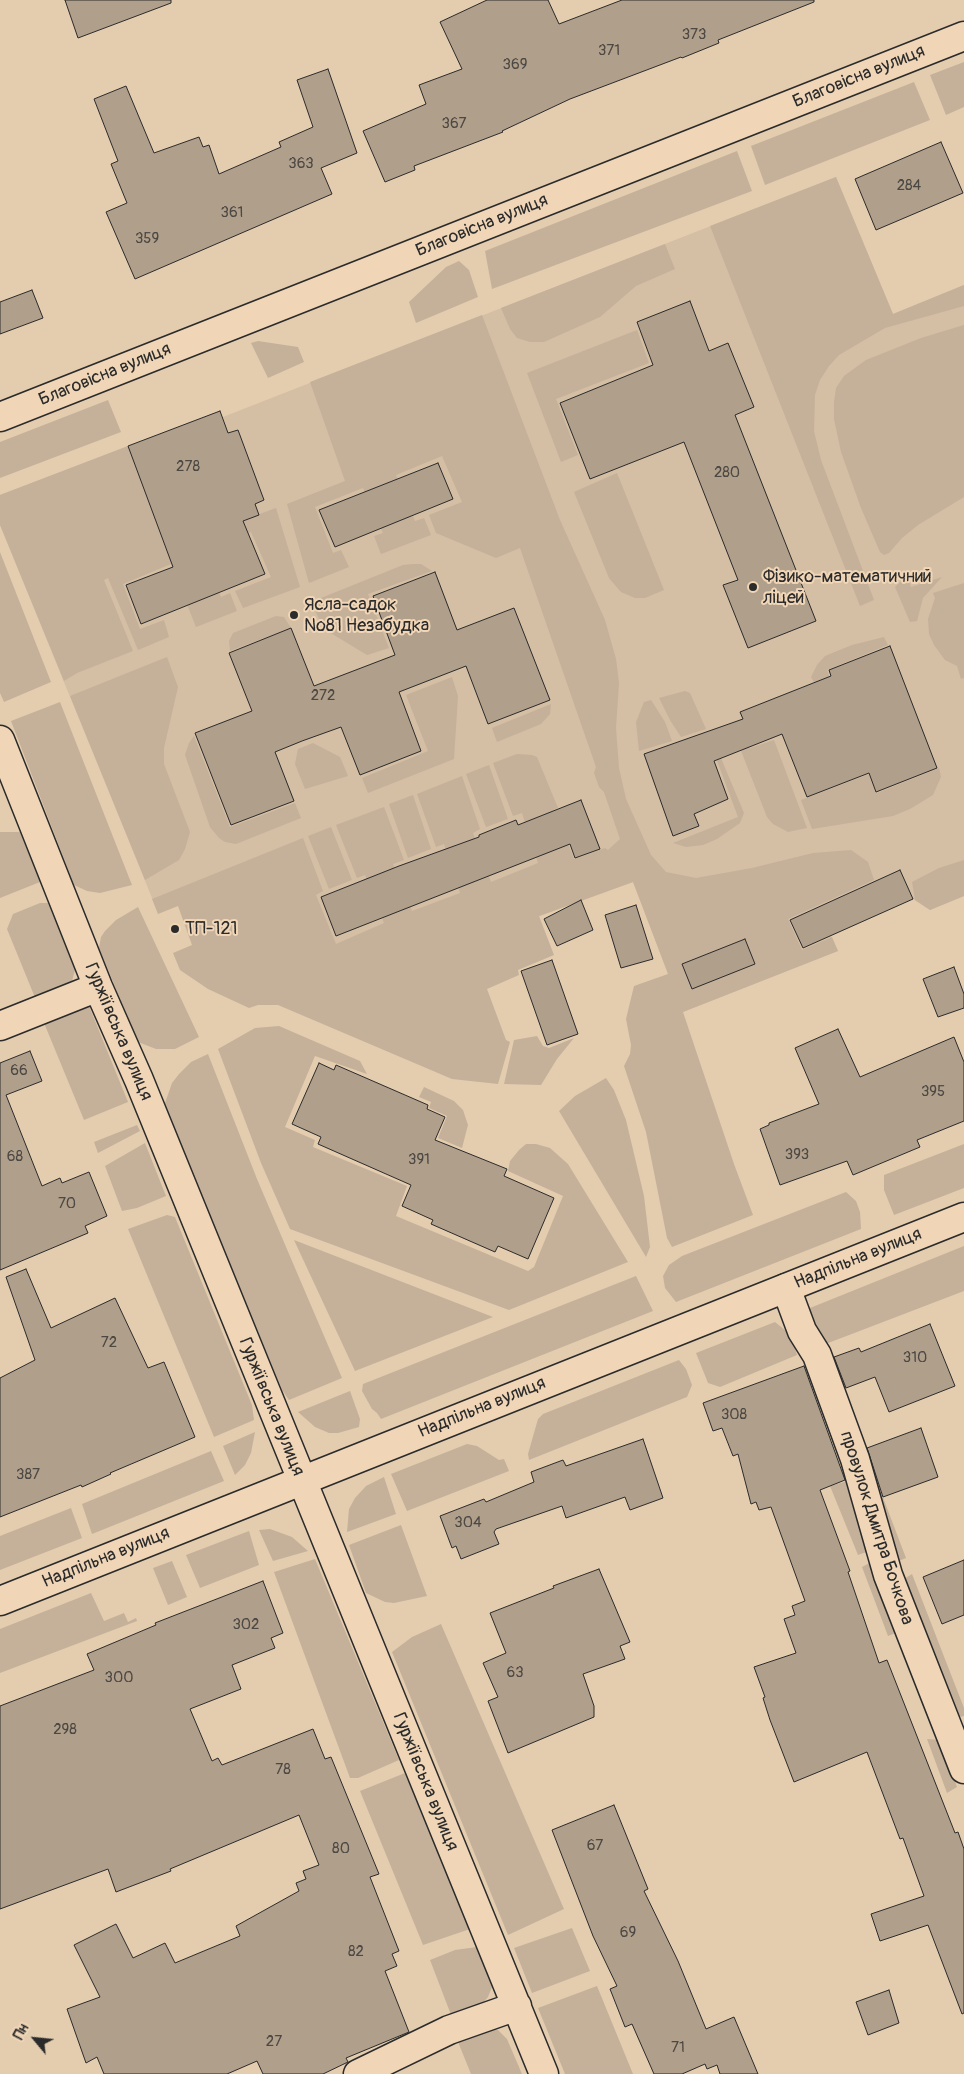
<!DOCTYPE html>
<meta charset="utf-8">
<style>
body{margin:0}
#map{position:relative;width:964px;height:2074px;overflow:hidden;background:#e4ccaf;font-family:Pangolin,sans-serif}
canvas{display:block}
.north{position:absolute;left:10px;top:2014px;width:50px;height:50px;-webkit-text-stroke:4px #f0d6b7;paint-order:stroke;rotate:298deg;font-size:14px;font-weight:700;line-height:20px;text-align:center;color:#2b2b2b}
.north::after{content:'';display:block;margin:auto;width:18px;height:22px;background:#2b2b2b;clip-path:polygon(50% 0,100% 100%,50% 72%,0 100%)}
</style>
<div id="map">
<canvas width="964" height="2074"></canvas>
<div class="north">Пн</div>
</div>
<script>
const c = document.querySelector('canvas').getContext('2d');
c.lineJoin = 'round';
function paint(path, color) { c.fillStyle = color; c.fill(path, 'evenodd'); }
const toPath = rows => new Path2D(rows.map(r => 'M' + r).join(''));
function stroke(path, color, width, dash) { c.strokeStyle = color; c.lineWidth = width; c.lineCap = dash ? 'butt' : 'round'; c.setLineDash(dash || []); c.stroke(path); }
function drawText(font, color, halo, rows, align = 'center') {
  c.font = font + ' Pangolin,sans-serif'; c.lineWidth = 4; c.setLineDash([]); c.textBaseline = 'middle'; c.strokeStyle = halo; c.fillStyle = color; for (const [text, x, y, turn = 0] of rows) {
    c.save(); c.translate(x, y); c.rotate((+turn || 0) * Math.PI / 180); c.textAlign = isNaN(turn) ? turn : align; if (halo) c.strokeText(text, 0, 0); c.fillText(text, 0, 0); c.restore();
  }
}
const built = toPath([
 [836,177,893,314,964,285,964,896,930,910,913,899,831,936,838,951,683,1012,633,882,338,990,184,901,157,910,0,525,0,495,220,411,223,417]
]);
const green = toPath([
 [964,62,964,107,946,115,930,75],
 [914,82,930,120,765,185,751,146],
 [737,151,752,191,492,289,485,251],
 [836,177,893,314,964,285,964,306,885,328,839,355,829,366,820,380,815,395,814,431,821,460,874,600,860,606,710,226],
 [665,244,675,269,636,286,600,317,544,342,530,342,517,338,510,329,501,308],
 [459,261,469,270,478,297,416,323,409,302,446,267],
 [482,315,560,520,605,620,616,659,619,683,616,728,619,768,626,799,651,855,666,872,696,878,752,868,813,853,851,850,868,862,874,880,788,919,802,950,832,937,838,951,683,1012,734,1164,753,1215,672,1247,667,1238,646,1132,624,1066,630,1054,631,1045,626,1019,634,986,668,974,633,882,539,916,554,955,518,970,519,975,487,989,506,1040,510,1042,498,1084,452,1079,278,1005,258,1005,249,1008,208,989,180,970,173,953,192,945,178,906,158,914,152,899,303,838,323,891,316,895,336,944,384,923,365,875,357,878,336,825,384,807,404,860,393,864,412,911,460,893,444,844,436,847,417,794,462,776,480,829,473,833,491,882,538,863,522,813,513,816,493,763,517,754,532,755,537,757,558,808,555,809,574,859,605,848,608,850,620,839,604,792,599,787,594,773,596,767,520,548,496,558,436,533,429,515,462,502,442,456,396,475,415,521,424,518,431,535,381,554,374,536,383,533,363,488,315,507,333,553,341,550,349,567,309,583,287,504,345,481,310,382],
 [964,325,964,497,918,525,902,538,889,553,884,555,880,552,861,508,841,452,834,419,834,402,836,388,844,376,866,360,921,338],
 [637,330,649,363,556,399,578,455,561,462,527,373],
 [258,341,298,347,304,362,268,378,251,343],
 [108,400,121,432,0,478,0,442],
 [128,446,166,549,276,508,300,587,243,608,235,591,271,577,251,532,203,551,221,597,230,593,237,611,196,627,171,564,123,584,140,629,164,620,169,637,138,650,108,578,104,580,133,651,77,673,64,681,0,525,0,495],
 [617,473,664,590,645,598,635,598,621,592,609,578,574,492],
 [0,552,51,682,4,702,0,693],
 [413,564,421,564,432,571,368,594,389,648,367,655,324,629,311,602,403,565],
 [907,575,911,587,942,577,923,598,917,621,910,622,895,587],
 [964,583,964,678,961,679,957,666,945,660,934,645,929,634,928,619,935,598,933,593],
 [276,616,284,617,291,628,230,651,229,641,233,633],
 [884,637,888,645,827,670,830,678,815,684,811,677,817,665,825,656,852,645],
 [167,657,178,687,164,748,164,764,190,832,185,849,179,860,145,880,70,696],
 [452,677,458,696,454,759,368,793,362,778,428,751,406,695],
 [685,691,690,693,706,729,681,737,670,720,659,698],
 [651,700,665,722,672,741,639,751,636,722,644,702],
 [60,702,132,885,100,893,87,891,74,885,11,721],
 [551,704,550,714,541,724,497,742,492,728],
 [710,732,744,813,740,823,717,839,703,845,686,847,673,843,738,817,707,734],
 [744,733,750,748,774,740,807,828,788,832,773,824,767,817,736,738],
 [194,736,230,827,295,803,301,818,236,844,225,842,219,838,210,827,185,755,189,743],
 [313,743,340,757,348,776,305,789,295,764,298,749],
 [489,765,508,819,486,827,466,774],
 [939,768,941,777,933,795,910,809,893,816,812,829,801,800,869,774,877,793],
 [413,795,431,849,408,858,389,804],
 [331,827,352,880,329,889,308,836],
 [0,832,20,832,40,882,0,898],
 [964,860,964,896,930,910,915,900,912,882,939,868],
 [40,903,48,903,75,970,72,981,63,990,36,1000,7,929,13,914],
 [138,907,199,1037,175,1049,156,1049,138,1042,99,948,101,937,105,931,116,920],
 [80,1003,89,1006,128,1102,84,1120,42,1018],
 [279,1026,360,1061,367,1074,315,1056,285,1127,315,1140,313,1147,407,1186,396,1216,528,1271,534,1267,563,1196,508,1171,510,1161,519,1150,526,1144,536,1144,550,1148,568,1164,628,1262,509,1310,290,1229,261,1163,218,1049,255,1028],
 [537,1036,543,1046,549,1048,574,1038,557,1059,541,1085,504,1084,514,1040],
 [208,1054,257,1179,342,1378,289,1400,282,1390,164,1106,172,1083,179,1074,191,1062],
 [606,1078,614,1090,626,1120,644,1196,650,1247,646,1257,559,1111,575,1096],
 [424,1087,454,1101,463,1110,468,1125,462,1148,438,1138,447,1116,429,1108,431,1102,419,1097],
 [137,1125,140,1131,98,1153,94,1142],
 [145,1143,166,1196,137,1208,122,1211,105,1166],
 [964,1144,964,1188,894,1215,884,1190,884,1175],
 [846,1192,856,1201,860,1212,861,1229,676,1302,665,1288,663,1276,669,1265,682,1256],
 [167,1215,175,1217,252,1405,254,1420,214,1437,128,1229],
 [294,1240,493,1317,355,1371],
 [964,1246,964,1291,823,1345,800,1312],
 [636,1276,653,1311,381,1419,377,1413,372,1409,362,1391,363,1384],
 [775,1322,790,1334,797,1355,720,1387,708,1383,696,1353],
 [679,1360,686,1369,692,1385,687,1397,529,1460,528,1454,538,1419,543,1414],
 [350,1391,360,1419,359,1427,338,1433,329,1433,315,1427,298,1412],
 [255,1432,251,1453,245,1465,235,1475,223,1446],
 [467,1444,477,1446,499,1460,504,1459,509,1471,407,1511,391,1474],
 [211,1451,224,1481,92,1534,82,1504],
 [868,1458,906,1558,896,1562],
 [384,1477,396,1514,347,1532,349,1509,355,1498,366,1486],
 [854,1479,872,1550,858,1555,830,1486],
 [71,1508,82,1538,0,1570,0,1536],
 [401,1525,427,1596,394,1603,385,1602,366,1593,349,1545],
 [270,1529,292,1537,308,1551,273,1561,259,1530],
 [249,1531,259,1565,200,1588,186,1555],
 [315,1559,399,1760,358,1778,350,1778,274,1572],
 [875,1560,901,1631,888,1636,862,1567],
 [172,1561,187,1597,168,1605,153,1568],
 [912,1574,964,1708,964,1716,956,1718,904,1579],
 [91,1593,104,1621,124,1613,128,1622,136,1618,137,1621,0,1673,0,1629],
 [441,1624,564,1909,508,1935,392,1652,412,1637],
 [927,1739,941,1740,957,1787,947,1793],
 [405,1773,470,1929,423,1945,360,1791],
 [572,1928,590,1971,532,1993,514,1948],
 [477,1947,492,1987,488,1997,482,2004,453,2020,430,1960,455,1950],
 [597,1986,633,2074,565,2074,538,2008],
 [490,2028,498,2030,507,2039,522,2074,471,2074,456,2037]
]);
const building = toPath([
 [65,0,171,0,171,3,78,38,65,0],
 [487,0,548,0,559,24,622,0,814,0,814,2,718,40,719,43,682,58,681,57,570,99,502,131,503,132,414,166,415,170,385,182,363,131,426,104,419,85,462,69,440,22,487,0],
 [328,69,357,153,321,168,332,194,135,279,106,212,127,203,111,164,118,161,94,99,126,86,154,153,199,137,203,147,209,145,219,174,281,147,279,142,313,127,297,80,328,69],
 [941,142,963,193,876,230,855,179,941,142],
 [32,290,43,318,0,334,0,302,32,290],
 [690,301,709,351,728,343,754,407,735,415,816,621,748,648,723,585,738,580,684,442,590,479,560,403,653,365,637,322,690,301],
 [220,411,228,433,238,430,264,500,255,504,259,515,243,521,265,574,141,624,126,585,173,567,128,446,220,411],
 [438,463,453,499,335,547,319,510,438,463],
 [435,572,457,630,514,608,550,700,488,724,466,666,399,692,421,751,360,775,341,727,302,741,275,752,294,801,231,825,195,733,252,711,229,653,291,628,314,686,395,655,373,596,435,572],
 [890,646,937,768,876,792,869,773,807,797,782,734,714,761,728,799,694,814,699,826,673,836,644,754,743,719,740,712,831,676,829,670,890,646],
 [581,800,600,849,575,858,570,844,336,936,321,897,399,866,479,837,479,835,516,820,518,825,581,800],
 [900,870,913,899,803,948,790,920,900,870],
 [581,900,593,930,557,946,544,919,581,900],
 [636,905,653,959,621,968,605,915,636,905],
 [745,939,755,964,692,989,682,964,745,939],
 [552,960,578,1034,547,1045,521,971,552,960],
 [954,967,964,994,964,1008,938,1017,923,979,954,967],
 [838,1029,860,1077,954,1037,964,1062,964,1121,917,1140,920,1147,853,1175,847,1161,780,1185,760,1129,769,1125,769,1123,819,1104,795,1048,838,1029],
 [30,1051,42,1081,6,1095,42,1186,60,1178,62,1183,89,1172,107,1216,85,1226,88,1233,0,1270,0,1063,30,1051],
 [319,1063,334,1070,336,1065,428,1105,427,1109,445,1117,435,1140,507,1169,504,1176,554,1198,528,1259,498,1246,495,1252,431,1224,433,1220,402,1206,411,1185,318,1144,321,1137,292,1124,319,1063],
 [26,1269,51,1328,115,1298,148,1368,164,1362,195,1437,110,1473,111,1474,82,1487,81,1485,0,1517,0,1378,35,1360,6,1277,26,1269],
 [930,1324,955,1386,889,1412,875,1377,846,1388,834,1357,859,1348,861,1352,930,1324],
 [804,1366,845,1480,820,1490,850,1571,848,1572,879,1663,887,1660,955,1833,958,1832,964,1849,964,2013,962,2014,928,1925,880,1941,871,1914,924,1896,903,1838,900,1839,867,1752,794,1782,770,1720,763,1698,765,1697,754,1667,796,1653,784,1619,795,1615,792,1606,805,1601,771,1507,759,1510,756,1502,751,1504,738,1454,733,1456,722,1428,713,1431,703,1403,804,1366],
 [921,1428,938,1477,883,1497,867,1448,921,1428],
 [643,1439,663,1498,630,1510,625,1497,566,1518,562,1506,496,1529,494,1532,499,1544,461,1559,456,1546,452,1548,440,1516,484,1499,486,1502,534,1482,531,1472,563,1460,566,1466,643,1439],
 [964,1560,964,1615,942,1624,923,1577,964,1560],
 [599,1569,630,1642,620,1646,625,1659,583,1674,594,1706,594,1717,508,1753,488,1701,498,1697,483,1663,506,1653,490,1613,554,1588,553,1586,599,1569],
 [263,1581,283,1633,271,1638,275,1648,232,1665,241,1689,190,1709,212,1761,218,1758,222,1765,313,1729,325,1759,331,1757,379,1874,370,1877,399,1951,392,1954,397,1966,385,1971,409,2032,346,2058,348,2062,323,2074,263,2074,257,2061,227,2074,104,2074,97,2057,86,2063,67,2009,100,1997,74,1945,116,1924,133,1958,165,1943,175,1963,240,1936,236,1926,299,1891,296,1883,306,1879,303,1871,319,1865,299,1815,170,1869,171,1871,116,1892,108,1869,0,1909,0,1706,94,1670,87,1654,156,1625,155,1623,263,1581],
 [614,1805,648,1889,644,1891,678,1961,706,2029,734,2017,758,2074,720,2074,717,2065,707,2069,705,2064,682,2074,654,2074,632,2024,625,2027,610,1989,617,1986,593,1936,552,1830,614,1805],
 [889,1990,899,2023,868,2035,856,2002,889,1990]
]);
const minor = toPath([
 [0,740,98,987,139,1080,544,2074],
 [0,1026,98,987],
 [786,1288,802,1331,817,1355,855,1459,888,1575,964,1769],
 [358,2074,449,2030,517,2006]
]);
const major = toPath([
 [0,417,964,36],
 [0,1601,964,1217]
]);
const markers = [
 [753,587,5,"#2b2b2b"],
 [294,615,5,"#2b2b2b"],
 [175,929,5,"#2b2b2b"]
];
const numberNames = [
 ["373",694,35],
 ["371",609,51],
 ["369",515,65],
 ["367",454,124],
 ["363",301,164],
 ["284",909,186],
 ["361",232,213],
 ["359",147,239],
 ["278",188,467],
 ["280",727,473],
 ["272",323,696],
 ["66",19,1071],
 ["395",933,1092],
 ["393",797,1155],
 ["68",15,1157],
 ["391",419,1160],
 ["70",67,1204],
 ["72",109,1343],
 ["310",915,1358],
 ["308",734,1415],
 ["387",28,1475],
 ["304",468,1523],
 ["302",246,1625],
 ["63",515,1673],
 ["300",119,1678],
 ["298",65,1730],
 ["78",283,1770],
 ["67",595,1846],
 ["80",341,1849],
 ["69",628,1933],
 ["82",356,1952],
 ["27",274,2042],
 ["71",678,2048]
];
const streetNames = [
 ["Благовісна вулиця",859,77,-22],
 ["Благовісна вулиця",482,226,-22],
 ["Благовісна вулиця",105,375,-22],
 ["Гуржіївська вулиця",118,1032,67],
 ["Надпільна вулиця",858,1259,-22],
 ["Гуржіївська вулиця",271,1407,68],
 ["Надпільна вулиця",482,1408,-22],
 ["провулок Дмитра Бочкова",876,1528,72],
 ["Надпільна вулиця",106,1558,-22],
 ["Гуржіївська вулиця",425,1782,68]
];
const poiNames = [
 ["Фізико-математичний",763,577],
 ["ліцей",763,598],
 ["Ясла-садок",304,605],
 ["№81 Незабудка",304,626],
 ["ТП-121",185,929]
];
paint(built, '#d4bea4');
paint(green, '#c5b199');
paint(building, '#b09f8a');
stroke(building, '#2b2b2b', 1);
stroke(minor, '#2b2b2b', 31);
stroke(major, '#2b2b2b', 31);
stroke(minor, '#f0d6b7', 28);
stroke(major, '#f0d6b7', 28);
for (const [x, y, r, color] of markers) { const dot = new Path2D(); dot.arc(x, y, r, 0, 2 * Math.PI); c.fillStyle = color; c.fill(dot); stroke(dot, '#f0d6b7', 2); }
drawText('15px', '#4c4843', null, numberNames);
drawText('18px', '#2b2b2b', '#f0d6b7', streetNames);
drawText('18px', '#2b2b2b', '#f0d6b7', poiNames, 'left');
</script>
